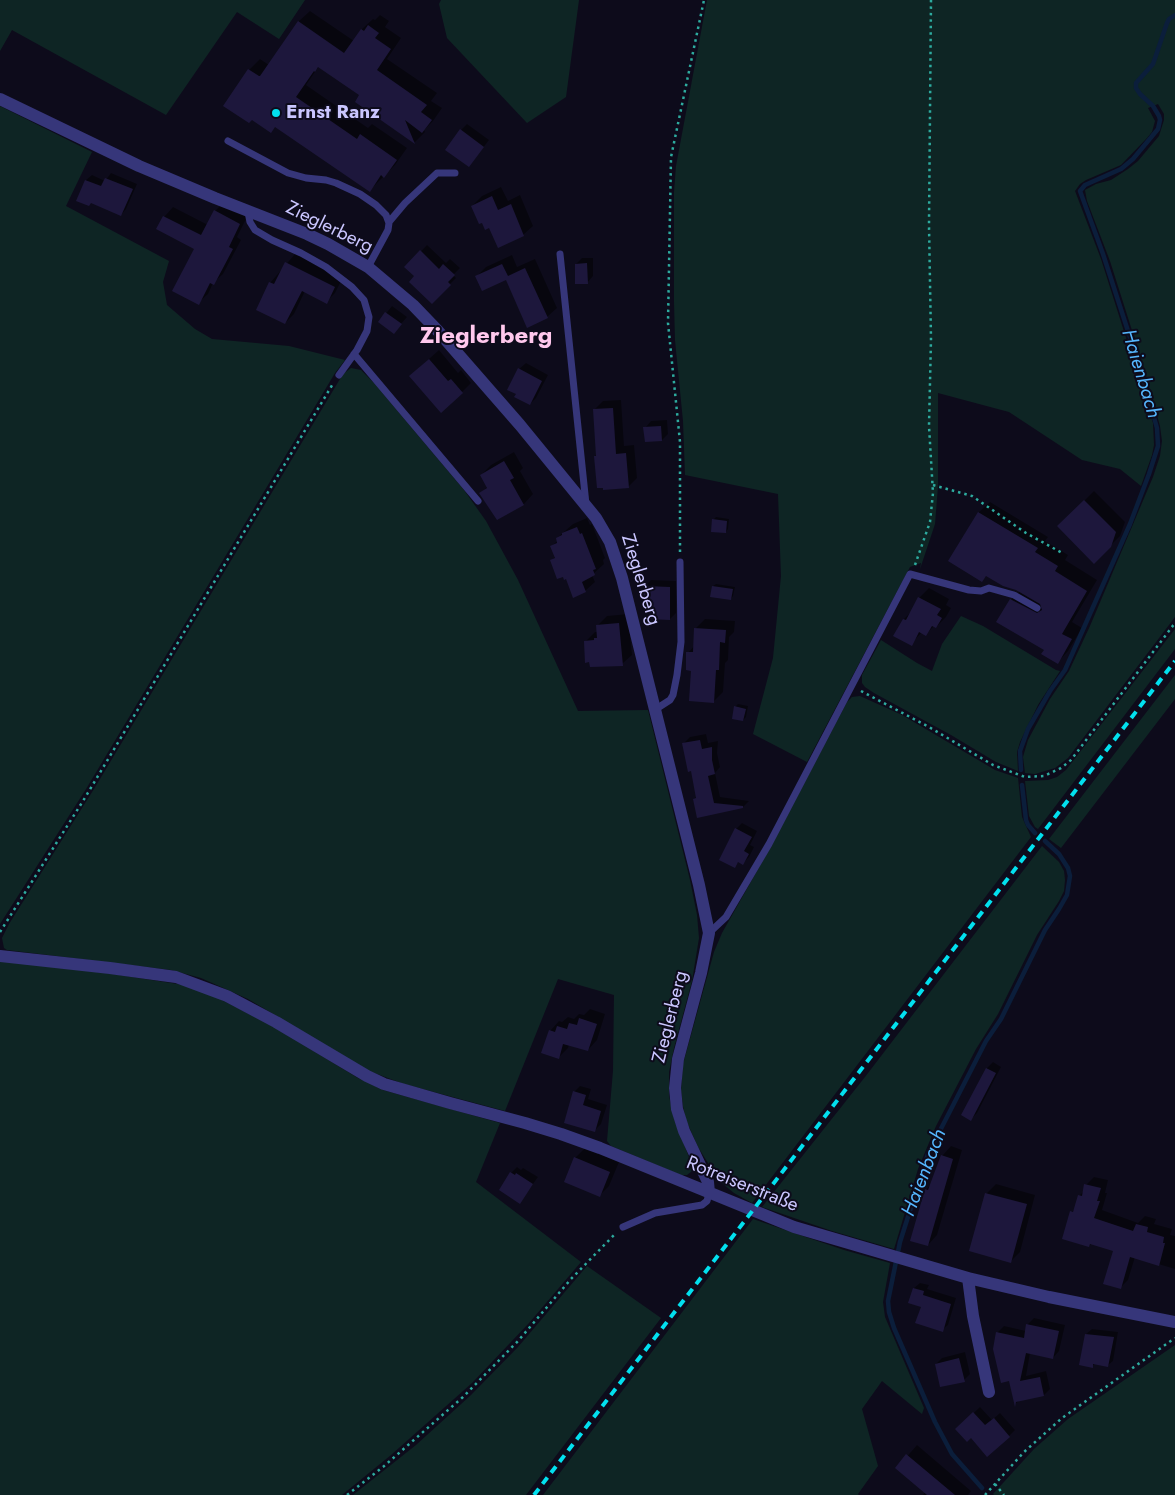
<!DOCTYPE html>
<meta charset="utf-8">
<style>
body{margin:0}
canvas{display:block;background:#0d0b1b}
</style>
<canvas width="1175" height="1495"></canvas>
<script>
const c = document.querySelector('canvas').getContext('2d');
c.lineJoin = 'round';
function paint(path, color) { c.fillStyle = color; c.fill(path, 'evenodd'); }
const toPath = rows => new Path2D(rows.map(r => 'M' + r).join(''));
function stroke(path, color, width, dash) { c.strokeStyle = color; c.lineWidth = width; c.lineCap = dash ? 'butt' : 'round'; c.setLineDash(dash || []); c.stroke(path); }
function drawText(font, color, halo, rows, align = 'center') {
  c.font = font + ' Jost,sans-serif'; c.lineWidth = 4; c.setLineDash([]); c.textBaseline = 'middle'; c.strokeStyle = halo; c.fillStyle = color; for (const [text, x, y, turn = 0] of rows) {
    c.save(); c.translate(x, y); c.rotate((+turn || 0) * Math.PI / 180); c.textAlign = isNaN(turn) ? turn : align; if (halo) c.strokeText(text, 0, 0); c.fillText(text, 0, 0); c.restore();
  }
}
const green = toPath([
 [0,0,305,0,279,39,237,12,166,115,12,30,0,51],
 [441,0,579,0,566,97,527,123,447,38,439,4],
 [707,0,1175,0,1175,617,1068,758,1055,768,1035,774,1025,773,1023,757,1028,740,1050,699,1069,671,1090,626,1153,477,1160,456,1162,441,1160,426,1143,365,1110,261,1087,201,1085,190,1096,184,1111,180,1128,169,1138,161,1159,136,1164,120,1164,114,1158,104,1148,108,1155,121,1152,132,1147,138,1121,165,1086,180,1080,184,1075,191,1101,259,1153,423,1154,445,1152,455,1141,486,1120,469,1082,460,1009,412,938,393,938,486,935,524,920,569,921,563,910,567,807,762,753,734,773,658,781,576,778,494,685,475,683,421,675,340,674,302,674,192,676,166],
 [0,106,92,152,66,206,169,261,163,282,167,305,195,329,212,339,289,346,345,360,335,373,86,789,0,924],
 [351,368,361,370,374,383,464,490,486,521,518,580,578,711,648,710,690,880,697,915,699,938,692,981,674,1048,669,1072,669,1096,675,1122,693,1167,692,1171,687,1175,681,1175,611,1146,607,1141,613,1071,614,995,558,979,505,1111,404,1084,369,1071,248,999,201,978,171,970,7,950,4,948,2,938,9,924,94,789,343,374],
 [961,616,983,626,1056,670,1060,671,1038,705,1020,742,1017,752,1018,771,996,762,951,735,874,693,865,687,862,683,862,675,881,640,917,663,932,671,942,644],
 [1175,629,1175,649,1038,829,1035,827,1029,816,1025,781,1048,780,1057,777,1066,770],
 [1175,675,1175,699,1061,848,1049,839],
 [860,696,902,715,995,770,1018,778,1022,817,1031,837,752,1203,734,1193,723,1184,713,1171,698,1147,686,1120,683,1106,681,1090,683,1064,714,952,722,933,770,848,847,702,852,697],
 [1042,846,1059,862,1064,871,1065,880,1064,891,1059,901,1037,935,998,1014,976,1049,936,1126,918,1169,894,1249,832,1231,762,1207,865,1077],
 [0,961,106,973,184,985,218,998,272,1026,358,1078,383,1090,500,1123,476,1182,581,1262,529,1323,472,1383,391,1455,342,1495,0,1495],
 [753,1219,844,1250,890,1263,883,1302,885,1317,924,1408,922,1414,882,1381,862,1409,878,1466,858,1494,859,1495,543,1495],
 [587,1266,661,1318,526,1495,353,1495,416,1445,471,1395,518,1347],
 [1175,1345,1175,1495,994,1495,993,1494,1034,1449,1068,1419]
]);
const shadow = toPath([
 [310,11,354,41,362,29,373,19,375,20,380,15,389,21,385,27,401,38,387,59,437,93,431,101,442,108,433,121,424,130,425,132,415,142,356,102,361,95,319,66,306,85,368,128,372,124,407,148,395,165,370,190,276,126,252,118,249,70,260,59,269,65,299,21],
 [467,124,489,140,469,166,461,130],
 [111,173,137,184,126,209,121,215,92,202,78,200,86,180,92,175,105,181],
 [501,187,508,201,520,195,533,226,523,235,489,226,482,221,472,206,482,196],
 [224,202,248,215,237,237,241,240,223,274,213,283,208,294,198,303,196,248,158,229,164,217,173,207,208,225,215,211],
 [427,245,446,263,450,259,460,268,453,275,456,278,432,302,416,276,406,267],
 [295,254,343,277,335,293,326,302,305,291,294,314,285,323,270,283],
 [512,255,517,267,535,259,557,308,547,317,506,279,477,276,486,267],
 [582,258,593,258,593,276,587,283,576,264],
 [392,306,407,317,394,332,380,321],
 [439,350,458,373,461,370,471,383,462,392,420,367],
 [526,363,548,375,536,398,530,404,517,393,519,369],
 [621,400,624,446,634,445,637,478,628,487,595,456,597,454,595,409,603,401],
 [667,420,668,434,662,440,646,441,645,428,651,421],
 [514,452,523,468,520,471,533,494,524,504,497,518,481,493,488,486,481,475,491,465],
 [1094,491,1125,522,1120,536,1094,562,1059,526],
 [990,502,1048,537,1045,541,1068,555,1065,560,1097,580,1072,622,1082,628,1068,651,1058,662,1046,649,1011,600,1020,591,987,575,982,580,950,561,979,512],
 [716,517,729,519,728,529,726,532,713,520],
 [587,518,590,525,592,524,605,558,603,560,604,564,592,575,595,582,585,591,566,578,552,560,556,556,552,546,558,540,557,538,573,524],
 [651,580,676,581,676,613,670,619,651,605,645,586],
 [716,584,735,587,733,596,731,599,713,586],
 [929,588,949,599,946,605,951,608,946,617,936,627,934,626,926,634,922,632,911,644,904,619,912,611,919,598],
 [628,614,632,655,622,664,585,642,595,632,597,632,597,626,607,616],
 [705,619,735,621,734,632,729,637,728,660,725,663,723,692,714,701,692,670,688,653,694,646,695,629],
 [738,704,748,706,746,717,743,720,735,707],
 [706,734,708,743,718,741,717,753,720,767,715,773,720,797,749,801,743,807,698,816,694,799,697,796,692,770,684,743,690,737],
 [742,823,757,831,750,845,754,847,749,857,743,863,739,861,734,866,736,829],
 [590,1009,605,1014,597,1040,588,1050,569,1045,568,1048,558,1058,550,1031,559,1021,562,1022,568,1017,574,1019,579,1014,584,1015],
 [993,1062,1001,1067,977,1113,971,1119,962,1115,987,1068],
 [580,1086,591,1089,588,1099,607,1105,601,1124,594,1131,574,1092],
 [951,1146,962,1150,937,1235,928,1245,926,1190,932,1183,942,1156],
 [585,1148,619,1162,609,1186,599,1196,575,1158],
 [517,1167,521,1170,523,1168,538,1177,520,1202,511,1173],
 [1094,1177,1108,1180,1105,1193,1107,1193,1102,1210,1138,1223,1145,1216,1156,1219,1154,1224,1172,1229,1170,1235,1175,1236,1175,1269,1135,1257,1128,1280,1120,1288,1114,1250,1092,1243,1089,1246,1072,1212,1076,1207,1079,1196,1084,1191,1086,1185],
 [996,1184,1035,1195,1020,1252,1011,1261,986,1194],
 [920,1283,929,1285,927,1289,956,1298,948,1325,942,1330,922,1306,910,1302,914,1288],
 [1034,1318,1065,1325,1059,1351,1053,1358,1030,1353,1026,1376,1046,1371,1050,1389,1044,1395,1020,1400,1015,1404,998,1332,1004,1326,1026,1331,1028,1324],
 [1092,1329,1118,1332,1113,1361,1107,1366,1095,1364,1092,1366,1086,1334],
 [965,1352,970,1374,964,1380,936,1364,942,1358],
 [980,1407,992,1420,1000,1413,1015,1430,1009,1436,963,1423],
 [917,1445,971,1491,968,1495,923,1495,925,1492,897,1468]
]);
const stream = toPath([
 [1021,770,1020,751,1028,729,1050,691,1065,670,1130,524,1149,474,1158,446,1157,428,1139,365,1103,254,1080,191,1085,185,1121,169,1133,159,1158,129,1160,120,1159,116,1153,106,1140,94,1136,88,1136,83,1153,64,1167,23,1169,19,1175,15],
 [1022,785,1026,820,1028,825,1035,833],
 [982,1488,952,1454,935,1422,894,1328,889,1312,888,1301,900,1242,928,1154,986,1041,1001,1019,1045,930,1059,909,1067,895,1070,876,1068,868,1059,854,1045,841]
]);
const building = toPath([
 [298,21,344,53,361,29,364,31,368,25,379,33,375,38,391,49,377,70,427,105,421,112,432,120,422,133,405,120,415,144,355,102,359,95,318,67,315,72,314,71,296,97,357,139,360,134,397,160,384,178,381,175,370,192,275,127,271,133,252,120,249,123,223,106,248,69,259,76,260,76],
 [460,129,484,147,469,167,445,150],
 [105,178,133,189,121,216,91,203,89,206,76,201,85,180,101,186],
 [492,196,498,210,511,204,524,236,498,248,489,228,485,230,482,223,479,224,471,206],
 [214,210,240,224,229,247,233,249,214,285,210,283,199,305,172,291,194,249,156,229,163,216,201,235],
 [420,250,439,269,443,264,455,275,448,282,451,285,432,304,409,282,414,276,404,267],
 [285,262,335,287,327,304,302,291,285,324,256,310,269,282,274,284],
 [587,263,588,284,575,284,575,264],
 [502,264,508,276,525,268,548,318,527,328,506,280,482,291,475,276],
 [385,312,402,324,394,334,378,322],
 [429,359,448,381,451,379,463,393,441,413,409,376],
 [518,368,542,381,530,405,514,397,516,394,507,390],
 [613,408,616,454,626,453,629,488,603,490,603,488,597,488,594,456,596,456,593,409],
 [661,426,662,441,645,442,643,427],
 [504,461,514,478,510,480,524,505,497,520,479,493,487,488,480,475],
 [1084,500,1116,532,1111,547,1094,564,1057,526],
 [978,512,1038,548,1035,552,1058,566,1055,571,1087,591,1062,634,1072,639,1058,664,1041,654,1044,650,996,622,1010,599,1037,613,1042,610,1040,604,1016,590,1003,586,986,576,982,582,948,561],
 [712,519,727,521,726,533,711,532],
 [577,527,580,534,582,533,596,569,593,570,595,575,582,582,586,592,573,598,566,579,564,580,563,577,557,579,550,560,555,558,550,546,557,543,556,538,562,535,562,533],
 [644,586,670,587,670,620,649,619,649,606,643,606],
 [712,586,733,589,731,600,710,597],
 [918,597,941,609,937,615,942,618,936,628,932,626,926,636,919,632,912,646,893,636,903,619,906,620],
 [619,623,623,666,590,667,589,662,585,663,584,641,594,640,594,638,597,638,596,625],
 [694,628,726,630,725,643,720,642,719,670,716,670,714,703,689,701,691,671,686,670,686,652,693,652],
 [734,706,746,709,743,721,732,719],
 [700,740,702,749,712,747,712,760,715,774,708,776,714,803,743,806,743,808,697,818,693,799,696,798,691,771,688,772,682,743],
 [735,828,752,837,744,851,749,854,743,865,738,862,735,868,719,860],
 [579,1018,597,1024,588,1051,563,1044,559,1059,541,1053,549,1030,555,1032,557,1026,567,1029,569,1023,577,1025],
 [986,1068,996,1073,971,1121,961,1115],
 [573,1091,586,1095,583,1105,601,1111,595,1132,564,1123],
 [941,1155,953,1159,928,1246,910,1241,925,1189,928,1190],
 [574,1157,610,1172,600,1197,564,1182],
 [510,1172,515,1175,516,1173,533,1184,520,1204,499,1190],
 [1084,1184,1101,1188,1097,1201,1100,1201,1094,1218,1133,1231,1136,1224,1148,1227,1147,1232,1164,1237,1163,1243,1165,1243,1159,1266,1130,1257,1121,1289,1103,1284,1113,1251,1090,1244,1089,1247,1062,1239,1070,1211,1073,1212,1078,1195,1082,1196],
 [985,1193,1027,1204,1011,1263,969,1251],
 [913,1288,924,1291,923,1295,951,1304,943,1332,915,1323,921,1307,908,1303],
 [1026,1324,1059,1331,1053,1359,1026,1353,1020,1381,1040,1377,1044,1396,1016,1402,1015,1407,1009,1381,1001,1383,993,1349,996,1332,1024,1338],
 [1085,1334,1114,1337,1108,1367,1093,1364,1093,1368,1079,1365],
 [959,1358,965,1382,940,1387,935,1364],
 [973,1412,985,1425,994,1418,1010,1437,987,1457,971,1438,967,1442,955,1429],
 [906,1454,955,1495,927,1495,895,1468]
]);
const path = toPath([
 [933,485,972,496,1026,533,1064,554],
 [680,552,680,442,668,323,671,157,704,0],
 [915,565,930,522,933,493,929,426,931,339,929,225,931,0],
 [861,691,929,727,993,765,1025,777,1044,776,1061,768,1071,760,1175,623],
 [0,932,83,801,334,382],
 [995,1484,1004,1495],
 [347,1495,383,1467,463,1397,518,1341,571,1279,616,1233],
 [985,1495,1024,1452,1062,1418,1175,1338]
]);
const service = toPath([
 [228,141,288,173,306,178,326,180,336,183,360,194,376,205,386,215,389,223,388,230,368,267],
 [248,212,250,222,255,230,272,240,301,253,326,267,352,287,364,300,369,317,367,331,357,350,339,375],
 [389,222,405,203,437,173,455,173],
 [560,254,586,504],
 [354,354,478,501],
 [656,709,670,700,673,695,677,675,681,642,680,562],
 [709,933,726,917,769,844,910,574,969,590,981,591,989,588,1014,595,1037,608],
 [623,1227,655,1213,702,1205,707,1201,709,1193]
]);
const minor = toPath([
 [0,99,139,166,215,198,307,234,328,244,368,267,413,305,438,331,520,425,596,518,610,542,622,578,699,885,709,933,701,973,678,1059,675,1088,677,1109,684,1131,708,1182,709,1193],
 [0,956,110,968,176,977,227,996,276,1022,367,1076,384,1084,450,1103,525,1123,561,1134,600,1148,794,1227,968,1278,1049,1297,1175,1322],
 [968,1278,973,1316,989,1392]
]);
const rail = toPath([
 [534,1495,1175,661]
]);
const markers = [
 [276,113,5,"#02e0ef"]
];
const poiNames = [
 ["Ernst Ranz",286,113]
];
const streetNames = [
 ["Zieglerberg",329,228,26],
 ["Zieglerberg",640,580,73],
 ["Zieglerberg",671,1017,-76],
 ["Rotreiserstraße",742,1185,22]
];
const waterNames = [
 ["Haienbach",1140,374,73],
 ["Haienbach",925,1173,-69]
];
const districtNames = [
 ["Zieglerberg",486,337]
];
paint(green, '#0e2524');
paint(shadow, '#0007');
stroke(stream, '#0b1e3b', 4.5);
paint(building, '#1d173c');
stroke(path, '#2dab9f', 2.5, [2.5, 4]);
stroke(service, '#36367a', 7);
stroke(minor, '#36367a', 12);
stroke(rail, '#02e0ef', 4, [8, 6]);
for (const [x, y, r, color] of markers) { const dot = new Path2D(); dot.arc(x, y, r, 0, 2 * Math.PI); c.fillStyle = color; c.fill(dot); stroke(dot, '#0d0b1b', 2); }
drawText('bold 19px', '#cac6ff', '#0d0b1b', poiNames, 'left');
drawText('19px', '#cac6ff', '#0d0b1b', streetNames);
drawText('italic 20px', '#55b6fe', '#0d0b1b', waterNames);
drawText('bold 24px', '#ffc8ed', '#0d0b1b', districtNames);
</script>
